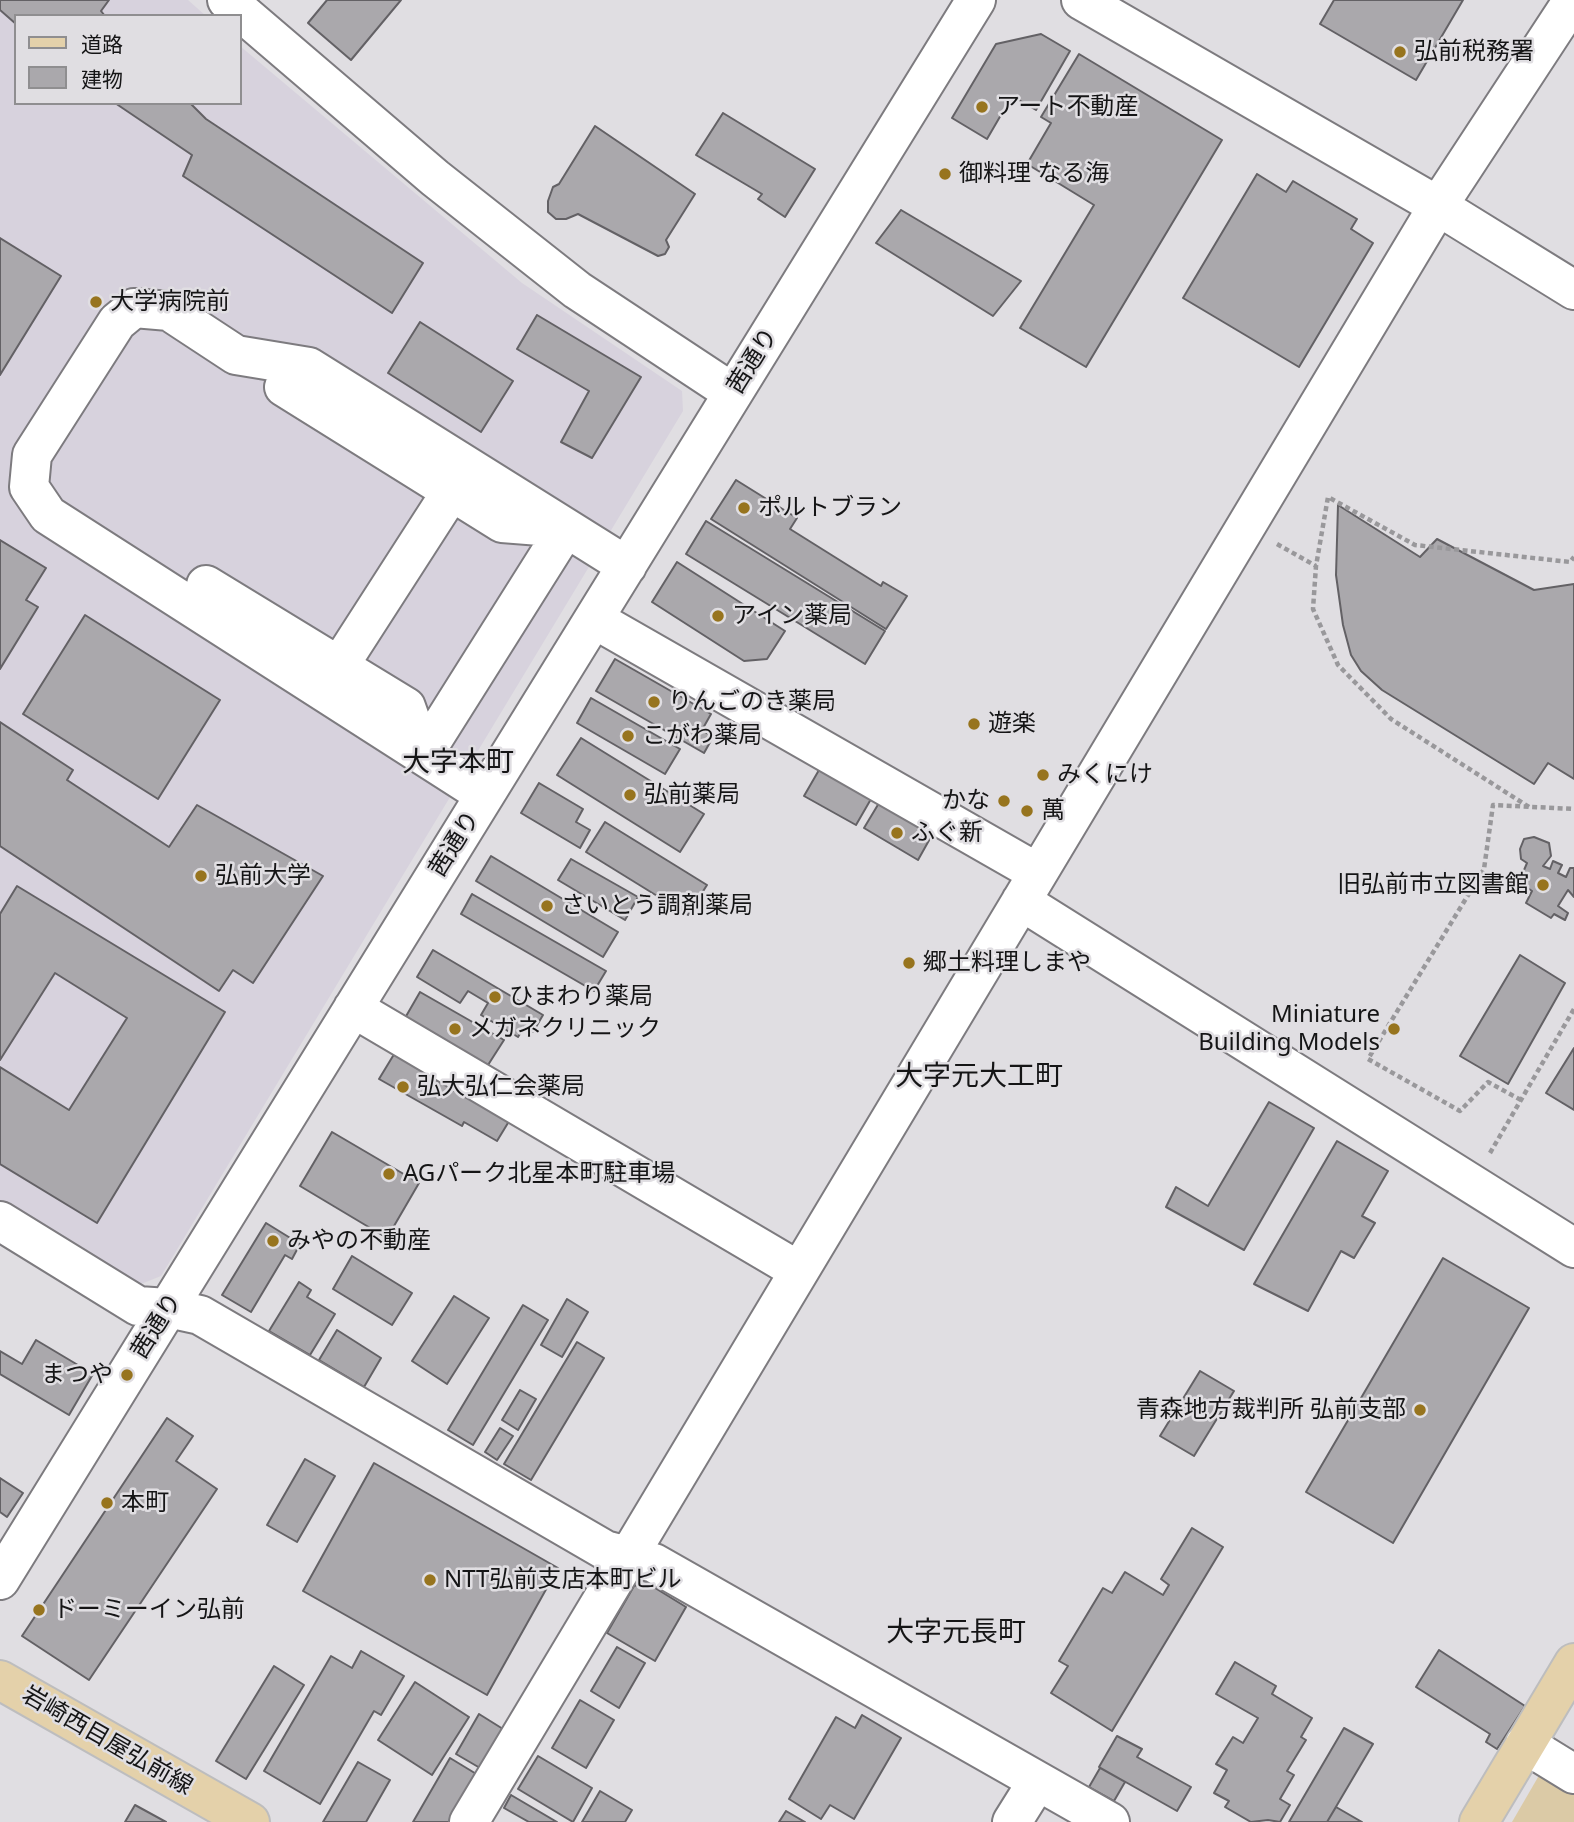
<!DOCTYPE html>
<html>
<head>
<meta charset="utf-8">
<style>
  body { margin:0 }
  #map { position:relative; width:1574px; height:1822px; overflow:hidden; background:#e0dee2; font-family:"Noto Sans","Noto Sans JP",sans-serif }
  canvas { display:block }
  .legend { position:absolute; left:14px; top:14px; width:228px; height:91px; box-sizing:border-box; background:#e0dee2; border:2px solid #8f8e90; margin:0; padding:9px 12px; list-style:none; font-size:21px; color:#151516 }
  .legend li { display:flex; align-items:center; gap:14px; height:35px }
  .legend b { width:35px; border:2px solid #8f8e90 }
</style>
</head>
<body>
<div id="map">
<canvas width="1574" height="1822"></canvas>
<ul class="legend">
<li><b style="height:9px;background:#e4d1aa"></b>道路</li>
<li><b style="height:19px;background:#aaa8ac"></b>建物</li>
</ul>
</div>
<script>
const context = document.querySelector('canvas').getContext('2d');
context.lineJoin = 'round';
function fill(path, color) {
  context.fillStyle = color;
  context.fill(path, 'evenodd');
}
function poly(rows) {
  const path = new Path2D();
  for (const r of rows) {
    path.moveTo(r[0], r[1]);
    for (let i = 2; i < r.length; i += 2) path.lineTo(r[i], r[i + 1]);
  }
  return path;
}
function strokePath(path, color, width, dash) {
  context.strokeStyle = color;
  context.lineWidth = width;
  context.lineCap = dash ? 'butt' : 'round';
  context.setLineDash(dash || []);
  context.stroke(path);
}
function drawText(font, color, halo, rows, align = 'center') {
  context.font = font + ' "Noto Sans","Noto Sans JP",sans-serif';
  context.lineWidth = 5;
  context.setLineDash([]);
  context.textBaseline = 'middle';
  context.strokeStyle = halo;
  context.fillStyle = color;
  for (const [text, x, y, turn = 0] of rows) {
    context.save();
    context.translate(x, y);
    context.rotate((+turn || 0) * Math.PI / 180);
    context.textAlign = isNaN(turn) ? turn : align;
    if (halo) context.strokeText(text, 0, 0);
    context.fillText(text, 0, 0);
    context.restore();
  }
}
fill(poly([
  [0,0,188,0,206,16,16,16,16,103,240,103,240,46,522,283,682,391,683,411,161,1276,136,1286,0,1203]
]), '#d7d2dd');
fill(poly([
  [1541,1772,1574,1792,1574,1822,1512,1822]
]), '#dbcaa6');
const building = poly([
  [0,0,109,0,101,11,105,16,16,16,16,24,0,10,0,0],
  [327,0,401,0,351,60,308,23,327,0],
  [1334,0,1463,0,1416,80,1320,24,1334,0],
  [1041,34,1070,51,1036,110,1012,96,987,139,952,118,996,44,1041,34],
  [1079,54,1222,140,1086,367,1020,328,1094,205,1027,164,1051,123,1041,117,1079,54],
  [115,103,190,103,206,119,423,263,392,313,183,176,192,155,115,103],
  [723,113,815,169,785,217,758,199,762,194,696,155,723,113],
  [595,126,695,194,666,240,669,247,665,254,658,256,578,214,566,219,556,219,548,212,548,201,553,187,559,184,595,126],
  [1257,174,1286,192,1293,181,1357,219,1351,229,1373,243,1299,367,1183,298,1257,174],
  [901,210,1021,281,993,316,876,243,901,210],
  [0,238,61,276,0,375,0,238],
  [537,315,641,377,592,458,561,442,589,391,517,349,537,315],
  [420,322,513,381,481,432,388,373,420,322],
  [736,480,797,518,790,529,881,586,883,582,907,596,886,629,711,519,736,480],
  [1338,505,1420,557,1437,539,1534,590,1574,584,1574,779,1548,763,1534,784,1382,690,1361,671,1351,655,1343,625,1336,575,1338,505],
  [706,521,885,631,865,664,686,554,706,521],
  [0,540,46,568,26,600,38,607,0,669,0,540],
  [677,562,785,631,767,659,744,661,652,602,677,562],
  [85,615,220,700,158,799,23,714,85,615],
  [615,659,711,714,702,730,713,737,704,753,596,691,615,659],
  [591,698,680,749,665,774,577,723,591,698],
  [0,722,73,770,67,780,169,847,197,805,323,876,253,983,233,970,219,991,0,846,0,722],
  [581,738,704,814,680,852,557,775,581,738],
  [819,770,871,799,856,825,804,796,819,770],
  [539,783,583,809,576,822,590,830,580,848,521,813,539,783],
  [879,803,932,835,918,860,864,828,879,803],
  [605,822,707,885,688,915,586,852,605,822],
  [1534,837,1549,843,1551,856,1543,866,1550,869,1553,861,1562,865,1558,873,1566,877,1570,868,1574,868,1574,897,1568,890,1558,906,1568,913,1565,920,1554,914,1551,918,1526,903,1532,891,1519,882,1527,863,1521,859,1520,849,1524,839,1534,837],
  [491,856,618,932,603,957,476,881,491,856],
  [571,859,638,897,625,920,558,880,571,859],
  [17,886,225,1012,97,1223,0,1164,0,1067,69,1110,127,1018,55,973,0,1060,0,914,17,886],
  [472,894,606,971,594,991,461,914,472,894],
  [433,950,543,1015,533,1032,524,1027,518,1037,481,1015,488,1003,468,991,460,1003,417,977,433,950],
  [1520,955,1565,983,1508,1084,1460,1056,1520,955],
  [420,992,504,1040,488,1065,405,1018,420,992],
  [1574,1048,1574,1110,1546,1093,1574,1048],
  [396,1051,511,1118,497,1141,464,1122,462,1126,379,1079,396,1051],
  [1269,1102,1314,1128,1244,1250,1166,1207,1176,1187,1208,1206,1269,1102],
  [332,1132,419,1183,387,1238,300,1186,332,1132],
  [1337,1141,1388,1171,1362,1216,1375,1223,1354,1258,1341,1251,1308,1311,1254,1284,1337,1141],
  [266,1223,300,1244,292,1259,285,1255,251,1312,222,1295,266,1223],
  [352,1256,412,1293,392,1325,333,1289,352,1256],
  [1443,1258,1529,1308,1393,1543,1306,1492,1443,1258],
  [299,1282,311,1290,307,1297,335,1314,310,1355,269,1331,299,1282],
  [454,1296,489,1318,447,1384,412,1361,454,1296],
  [567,1299,588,1312,562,1357,541,1345,567,1299],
  [523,1305,548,1320,473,1445,448,1430,523,1305],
  [337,1330,381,1358,364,1387,319,1360,337,1330],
  [36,1340,93,1374,69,1415,0,1374,0,1351,22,1364,36,1340],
  [577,1342,604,1358,531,1480,504,1464,577,1342],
  [1200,1371,1234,1391,1194,1456,1160,1436,1200,1371],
  [520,1390,536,1399,518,1430,502,1420,520,1390],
  [167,1418,193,1436,176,1461,217,1489,89,1680,22,1636,167,1418],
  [500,1428,513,1436,497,1460,485,1452,500,1428],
  [305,1459,335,1476,297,1542,267,1525,305,1459],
  [374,1463,558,1568,487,1695,303,1591,374,1463],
  [0,1478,23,1493,7,1517,0,1512,0,1478],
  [1192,1528,1223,1547,1112,1731,1051,1693,1068,1666,1059,1661,1103,1588,1112,1593,1125,1572,1163,1595,1169,1585,1161,1579,1192,1528],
  [647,1583,686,1607,655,1661,607,1633,634,1586,647,1583],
  [617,1647,645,1663,619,1708,591,1691,617,1647],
  [1439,1650,1525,1706,1497,1749,1486,1742,1490,1734,1416,1687,1439,1650],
  [361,1651,404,1676,381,1715,374,1711,320,1804,264,1771,331,1656,352,1668,361,1651],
  [1235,1662,1276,1686,1272,1694,1312,1718,1301,1737,1306,1740,1287,1771,1294,1775,1280,1799,1290,1805,1280,1822,1268,1820,1251,1822,1225,1807,1229,1801,1214,1793,1227,1770,1216,1764,1233,1737,1243,1743,1258,1718,1216,1694,1235,1662],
  [274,1666,304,1685,246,1779,216,1761,274,1666],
  [415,1682,469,1717,432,1775,378,1740,415,1682],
  [580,1700,614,1720,586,1768,552,1748,580,1700],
  [479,1714,503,1729,480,1768,456,1754,479,1714],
  [862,1715,901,1738,854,1819,830,1805,821,1819,789,1799,836,1717,855,1728,862,1715],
  [1344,1728,1373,1744,1327,1822,1289,1822,1344,1728],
  [1117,1736,1142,1749,1137,1757,1191,1787,1177,1811,1099,1767,1117,1736],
  [538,1756,592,1788,573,1822,518,1789,538,1756],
  [450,1758,478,1775,450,1822,413,1822,450,1758],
  [358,1762,390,1780,366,1822,323,1822,358,1762],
  [1100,1768,1125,1782,1114,1801,1089,1787,1100,1768],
  [600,1791,632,1810,625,1822,582,1822,600,1791],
  [511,1795,557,1822,529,1822,504,1808,511,1795],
  [135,1805,166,1822,125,1822,135,1805],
  [1336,1807,1362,1822,1327,1822,1336,1807],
  [786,1811,805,1822,779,1822,786,1811]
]);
fill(building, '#aaa8ac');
strokePath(building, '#636165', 2);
const minor = poly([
  [227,0,435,178,577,290,733,393],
  [1081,0,1438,206,1574,290],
  [284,387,502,523,566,528,423,755],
  [206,585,406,707,423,755],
  [594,619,1038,873],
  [339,666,451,492],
  [485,795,48,515,29,487,32,455,117,322,134,308,169,311,236,355,309,367,627,566],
  [1021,901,1574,1248],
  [353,1008,799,1271],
  [0,1221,138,1306,168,1308,200,1315,605,1550,654,1563,1110,1822],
  [0,1580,976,0],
  [1525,1744,1574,1774],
  [469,1822,1438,206,1573,0],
  [1012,1822,1037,1782]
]);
const major = poly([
  [0,1680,250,1822],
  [1479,1822,1574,1663]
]);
strokePath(minor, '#7d7b7f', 42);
strokePath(major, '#bdbdbe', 42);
strokePath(poly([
  [1277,544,1316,566],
  [1529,807,1391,719,1338,665,1313,609,1316,566,1328,497,1415,545,1570,562,1574,557],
  [1521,1100,1488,1082,1460,1111,1368,1059,1484,869,1493,805,1574,809],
  [1490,1153,1574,1009]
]), '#99989b', 4.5, [5, 3.5]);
strokePath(minor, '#fff', 38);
strokePath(major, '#e4d1aa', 38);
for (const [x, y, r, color] of [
  [1400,52,7,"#97741e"],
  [982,107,7,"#97741e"],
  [945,174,7,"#97741e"],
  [96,302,7,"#97741e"],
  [744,508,7,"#97741e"],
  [718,616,7,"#97741e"],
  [654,702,7,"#97741e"],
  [974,724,7,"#97741e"],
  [628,736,7,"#97741e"],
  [1043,775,7,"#97741e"],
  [630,795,7,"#97741e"],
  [1004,801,7,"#97741e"],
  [1027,811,7,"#97741e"],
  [897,833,7,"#97741e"],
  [201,876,7,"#97741e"],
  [1543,885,7,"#97741e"],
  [547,906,7,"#97741e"],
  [909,963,7,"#97741e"],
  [495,997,7,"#97741e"],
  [455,1029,7,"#97741e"],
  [1394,1029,7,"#97741e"],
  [403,1087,7,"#97741e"],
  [389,1174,7,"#97741e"],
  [273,1241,7,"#97741e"],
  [127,1375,7,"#97741e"],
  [1420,1410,7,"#97741e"],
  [107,1503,7,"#97741e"],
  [430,1580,7,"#97741e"],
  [39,1610,7,"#97741e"]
]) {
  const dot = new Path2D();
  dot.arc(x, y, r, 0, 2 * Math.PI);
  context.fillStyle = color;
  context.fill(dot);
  strokePath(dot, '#e0dee2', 2.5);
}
drawText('24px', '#151516', '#e0dee2', [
  ["弘前税務署",1414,52],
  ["アート不動産",996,107],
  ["御料理 なる海",959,174],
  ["大学病院前",110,302],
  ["ポルトブラン",758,508],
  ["アイン薬局",732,616],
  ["りんごのき薬局",668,702],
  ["遊楽",988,724],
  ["こがわ薬局",642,736],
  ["みくにけ",1057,775],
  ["弘前薬局",644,795],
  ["かな",990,801,"right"],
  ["萬",1041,811],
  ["ふぐ新",911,833],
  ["弘前大学",215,876],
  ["旧弘前市立図書館",1529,885,"right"],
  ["さいとう調剤薬局",561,906],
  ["郷土料理しまや",923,963],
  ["ひまわり薬局",509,997],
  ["Miniature",1380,1015,"right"],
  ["Building Models",1380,1043,"right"],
  ["メガネクリニック",469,1029],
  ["弘大弘仁会薬局",417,1087],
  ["AGパーク北星本町駐車場",403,1174],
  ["みやの不動産",287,1241],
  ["まつや",113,1375,"right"],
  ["青森地方裁判所 弘前支部",1406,1410,"right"],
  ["本町",121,1503],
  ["NTT弘前支店本町ビル",444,1580],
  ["ドーミーイン弘前",53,1610]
], 'left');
drawText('24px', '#151516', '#e0dee2', [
  ["茜通り",753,361,-58],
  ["茜通り",455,844,-58],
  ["茜通り",157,1326,-58],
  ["岩崎西目屋弘前線",107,1741,30]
]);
drawText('28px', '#151516', '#e0dee2', [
  ["大字本町",458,763],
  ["大字元大工町",979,1077],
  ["大字元長町",956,1633]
]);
</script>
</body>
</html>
